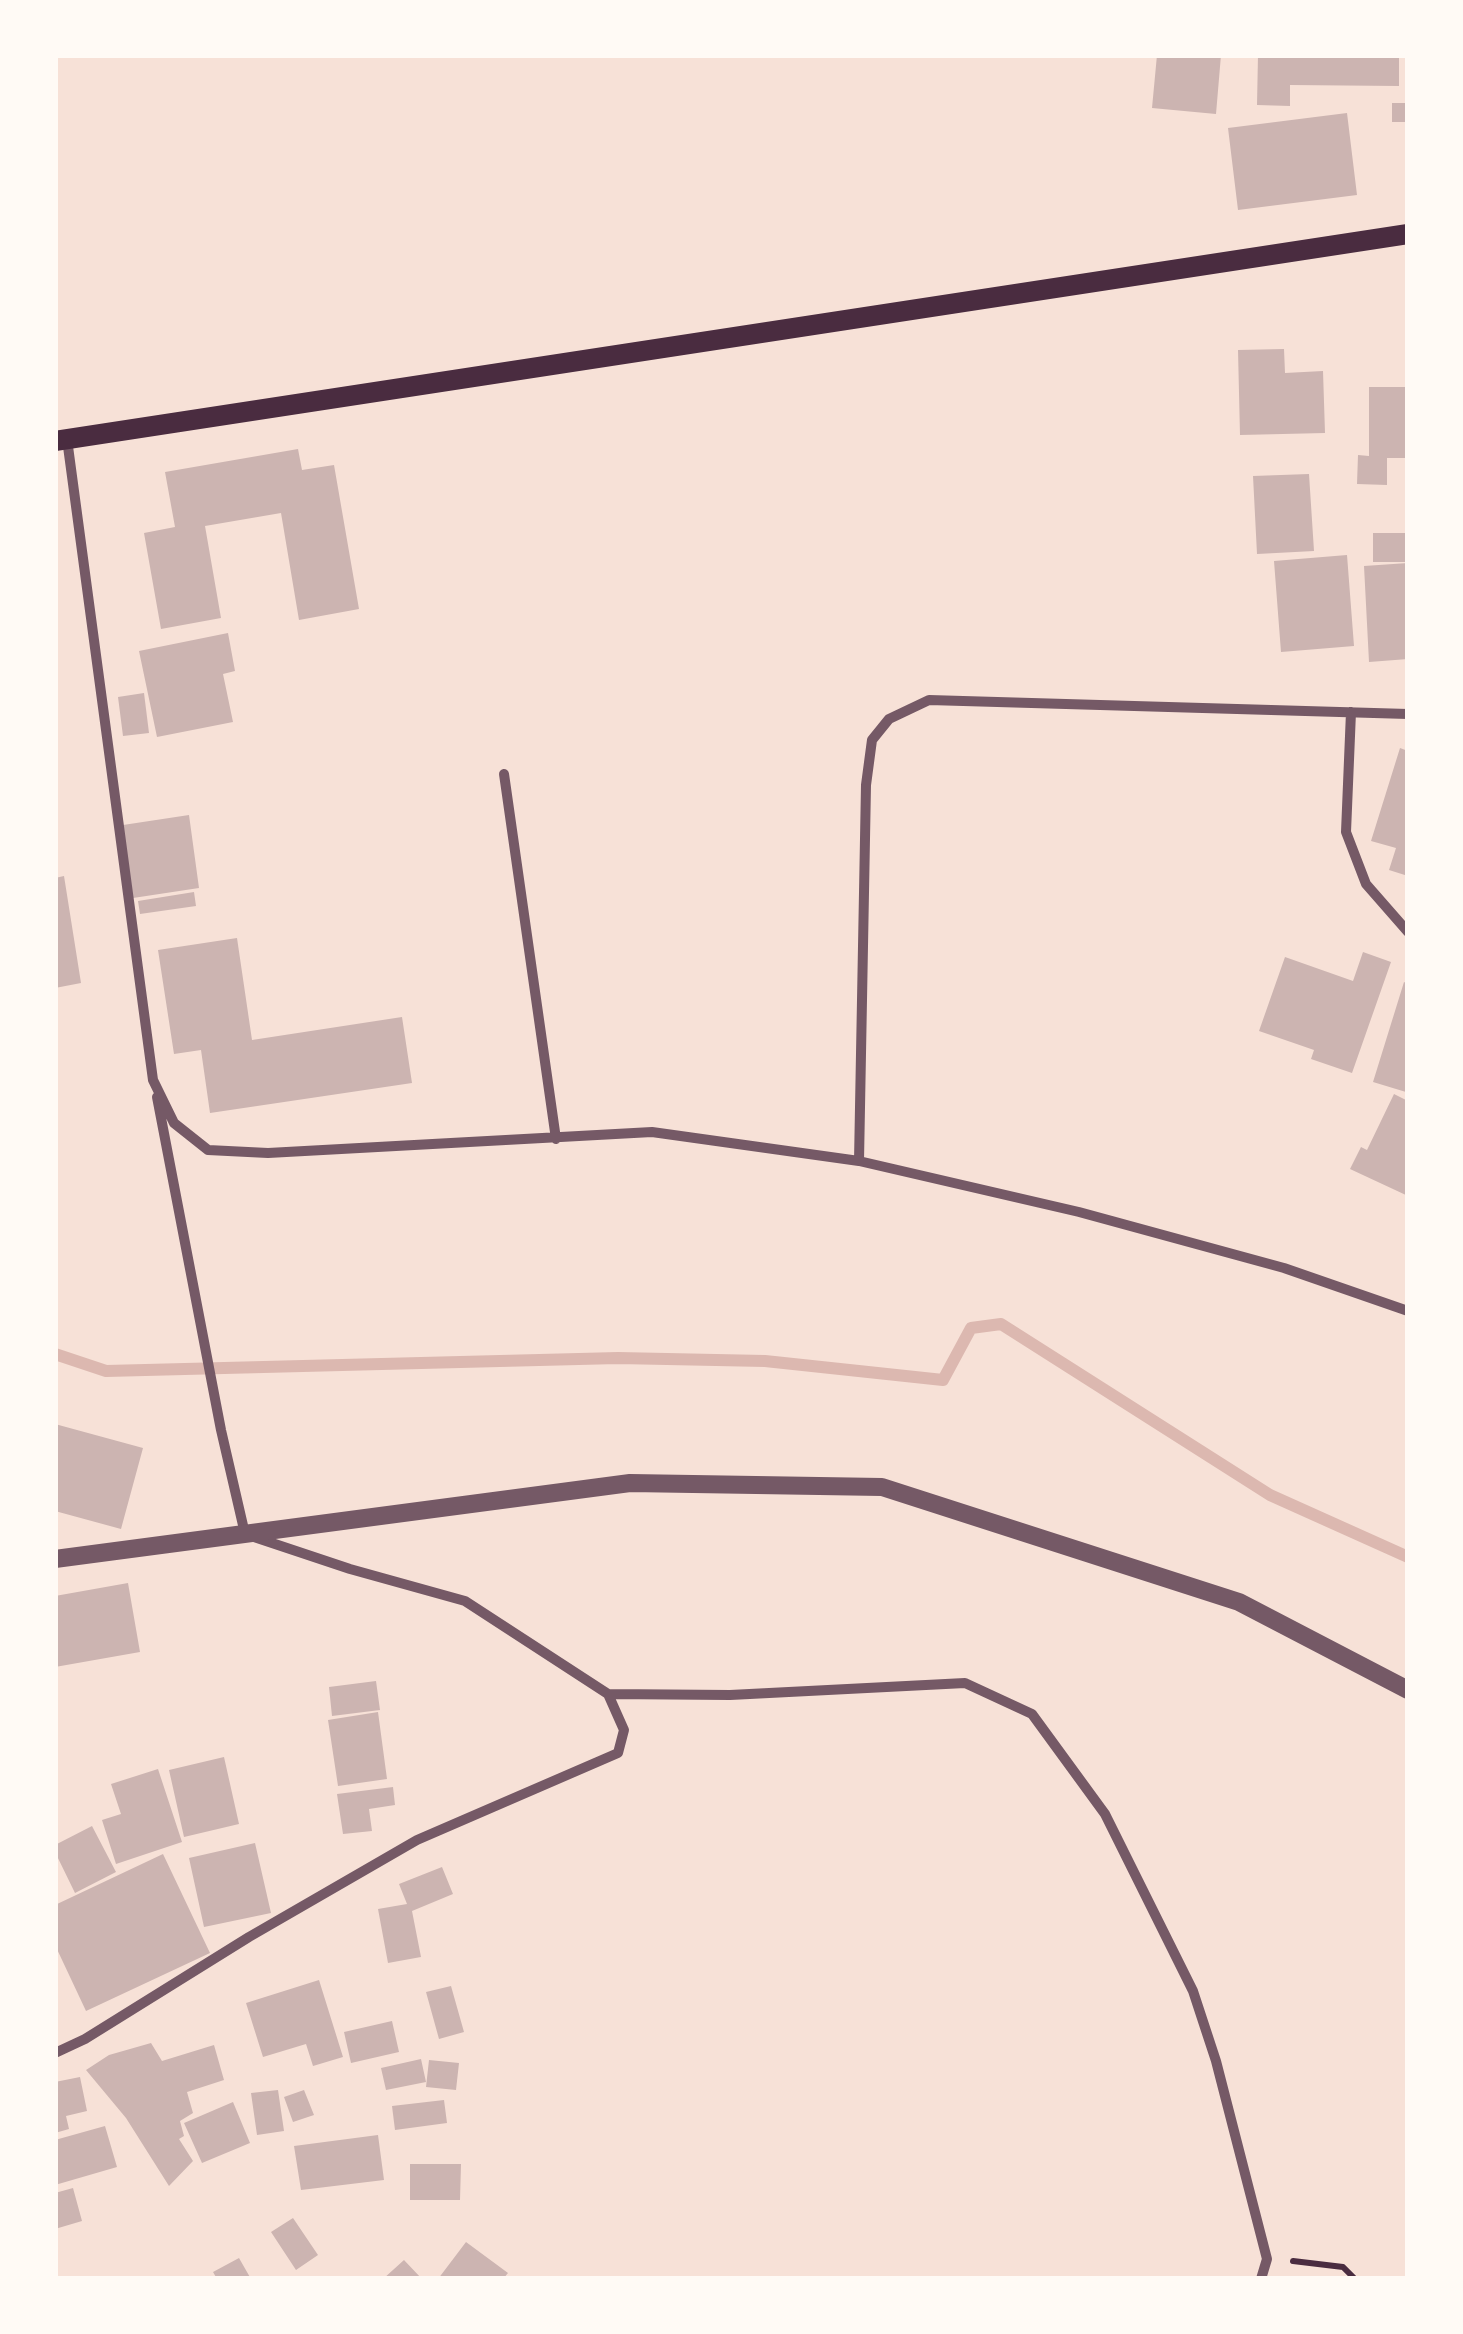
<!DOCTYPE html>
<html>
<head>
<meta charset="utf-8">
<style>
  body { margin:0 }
  #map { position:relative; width:1463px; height:2334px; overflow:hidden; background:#f7e1d7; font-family:Cabin,sans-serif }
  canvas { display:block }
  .frame { position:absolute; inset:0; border:58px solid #fffaf5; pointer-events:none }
</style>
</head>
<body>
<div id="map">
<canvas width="1463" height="2334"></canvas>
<div class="frame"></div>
</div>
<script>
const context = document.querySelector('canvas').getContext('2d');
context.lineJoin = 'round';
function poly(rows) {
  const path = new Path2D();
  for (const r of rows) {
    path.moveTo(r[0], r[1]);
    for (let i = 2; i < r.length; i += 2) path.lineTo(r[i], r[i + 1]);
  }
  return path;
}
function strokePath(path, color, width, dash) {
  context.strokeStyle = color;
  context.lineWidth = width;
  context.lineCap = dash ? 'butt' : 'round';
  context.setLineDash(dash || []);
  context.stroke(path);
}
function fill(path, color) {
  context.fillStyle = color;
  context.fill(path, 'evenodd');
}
strokePath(poly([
  [55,1354,106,1371,618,1358,765,1361,943,1380,971,1328,1001,1324,1270,1495,1408,1557]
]), '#dcb8b0', 12);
fill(poly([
  [1157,55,1221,55,1216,114,1152,108],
  [1258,55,1399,55,1399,86,1290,85,1290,106,1257,105],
  [1392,103,1408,103,1408,122,1392,122],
  [1347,113,1357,195,1238,210,1228,128],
  [1284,349,1285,373,1323,371,1325,433,1240,435,1238,350],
  [1369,387,1408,387,1408,458,1387,458,1387,485,1357,484,1358,455,1369,456],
  [298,449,302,470,334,465,359,609,299,620,281,513,205,526,221,618,161,629,144,533,175,527,165,472],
  [1309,474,1314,551,1257,554,1253,476],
  [1373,533,1408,533,1408,562,1373,562],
  [1347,555,1354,646,1281,652,1274,561],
  [1408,563,1408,659,1369,662,1364,566],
  [228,633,235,671,223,674,233,722,157,737,139,651],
  [144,693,149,733,123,736,118,697],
  [1400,748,1408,751,1408,876,1389,870,1396,848,1371,841],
  [189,815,199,888,133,898,123,825],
  [64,876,81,983,55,988,55,878],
  [194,892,196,906,140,914,138,901],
  [237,938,252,1040,402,1017,412,1083,210,1113,201,1050,174,1054,158,950],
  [1363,952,1391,962,1352,1073,1311,1059,1314,1050,1259,1031,1285,957,1353,981],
  [1404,982,1408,984,1406,1092,1373,1082],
  [1394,1094,1408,1101,1408,1196,1350,1169,1361,1147,1367,1150],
  [55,1424,143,1448,121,1529,55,1511],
  [128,1583,140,1652,55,1667,55,1596],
  [376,1681,380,1710,332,1716,329,1687],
  [378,1712,387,1779,338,1786,328,1720],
  [224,1757,239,1824,184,1837,169,1770],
  [158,1769,182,1842,116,1864,102,1820,121,1814,111,1784],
  [393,1787,395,1805,369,1809,372,1831,343,1834,337,1794],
  [92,1826,116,1872,75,1893,55,1852,55,1845],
  [255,1843,271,1913,204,1927,189,1858],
  [163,1854,210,1953,86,2011,55,1945,55,1905],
  [442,1867,453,1894,412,1911,421,1957,388,1963,378,1909,407,1904,399,1884],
  [319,1980,343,2057,313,2066,306,2044,263,2057,246,2003],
  [451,1986,464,2032,439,2039,426,1992],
  [392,2021,399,2052,351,2063,344,2032],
  [151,2043,162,2061,214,2045,224,2080,187,2092,193,2113,180,2121,184,2136,179,2139,193,2161,169,2186,126,2118,86,2070,109,2055],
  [421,2059,426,2082,386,2090,381,2068],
  [429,2060,459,2063,456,2090,426,2087],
  [80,2077,87,2111,66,2116,69,2129,55,2133,55,2082],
  [278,2090,284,2131,257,2135,251,2093],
  [304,2090,314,2115,293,2122,284,2097],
  [444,2100,447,2123,395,2130,392,2106],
  [233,2102,250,2143,202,2163,184,2123],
  [105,2126,117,2167,55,2185,55,2140],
  [378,2135,384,2180,301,2190,294,2146],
  [410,2164,461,2164,460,2200,410,2200],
  [73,2188,82,2221,55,2229,55,2193],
  [293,2218,318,2255,296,2270,271,2232],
  [466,2242,508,2273,503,2279,438,2279],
  [239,2258,251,2279,217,2279,213,2272],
  [404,2260,422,2279,383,2279]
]), '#ccb4b1');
strokePath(poly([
  [1293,2261,1343,2267,1355,2279]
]), '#4a2c40', 6);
strokePath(poly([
  [67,439,153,1080,174,1123,208,1150,268,1153,652,1132,859,1161,1079,1212,1284,1268,1408,1311],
  [1351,712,1346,832,1366,884,1408,932],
  [504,774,556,1139],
  [859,1161,866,785,872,740,889,719,929,700,1408,714],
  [608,1694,730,1695,965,1683,1032,1714,1105,1814,1193,1991,1216,2061,1267,2259,1261,2279],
  [55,2053,85,2039,249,1937,417,1840,618,1753,624,1730,608,1694,465,1601,350,1569,245,1534,221,1430,157,1097]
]), '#755966', 10);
strokePath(poly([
  [55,1559,630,1483,882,1487,1239,1602,1408,1690]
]), '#755966', 18);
strokePath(poly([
  [55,441,1408,234]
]), '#4a2c40', 20);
</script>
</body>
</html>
